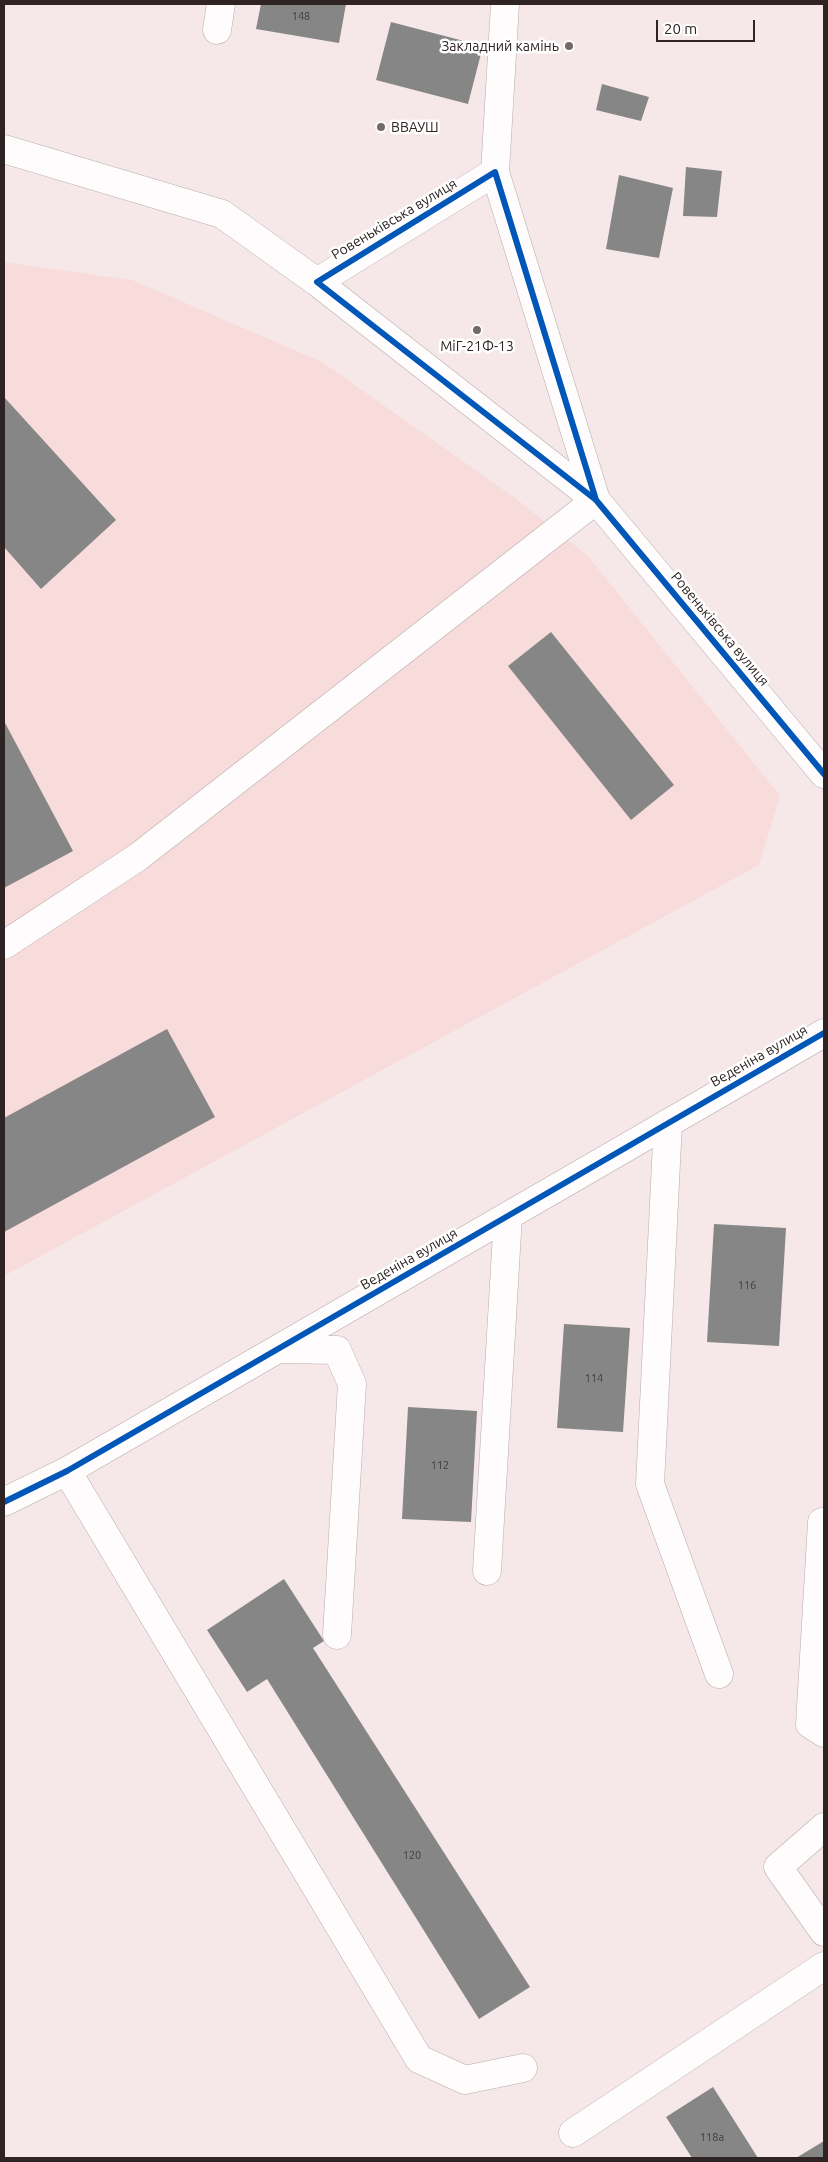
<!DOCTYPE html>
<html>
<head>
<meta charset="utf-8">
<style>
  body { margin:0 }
  #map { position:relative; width:828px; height:2162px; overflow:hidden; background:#f6e8e8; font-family:Ubuntu,sans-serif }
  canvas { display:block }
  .frame { position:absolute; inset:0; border:5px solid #2f2323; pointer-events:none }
  .scale { position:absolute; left:656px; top:20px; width:99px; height:22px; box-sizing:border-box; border:2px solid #2f2323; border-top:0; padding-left:6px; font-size:15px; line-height:18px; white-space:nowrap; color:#2f2323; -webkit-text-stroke:4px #fff; paint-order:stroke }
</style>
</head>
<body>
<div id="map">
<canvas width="828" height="2162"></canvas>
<div class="frame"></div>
<div class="scale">20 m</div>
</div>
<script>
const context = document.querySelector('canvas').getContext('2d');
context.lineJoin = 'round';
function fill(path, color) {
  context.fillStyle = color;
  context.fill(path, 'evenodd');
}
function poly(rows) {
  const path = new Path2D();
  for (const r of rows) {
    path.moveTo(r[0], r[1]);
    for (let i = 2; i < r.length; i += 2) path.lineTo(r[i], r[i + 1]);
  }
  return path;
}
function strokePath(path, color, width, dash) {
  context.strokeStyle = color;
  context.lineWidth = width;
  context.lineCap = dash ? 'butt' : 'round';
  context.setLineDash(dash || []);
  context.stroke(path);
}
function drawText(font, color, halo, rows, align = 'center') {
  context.font = font + ' Ubuntu,sans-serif';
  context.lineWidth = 5;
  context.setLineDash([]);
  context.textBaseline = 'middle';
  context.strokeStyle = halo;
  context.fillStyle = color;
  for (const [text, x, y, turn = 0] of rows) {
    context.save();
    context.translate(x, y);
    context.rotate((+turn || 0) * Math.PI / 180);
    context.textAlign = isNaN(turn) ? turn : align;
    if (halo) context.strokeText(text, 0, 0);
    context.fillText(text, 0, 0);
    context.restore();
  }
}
fill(poly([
  [4,262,132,280,322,362,515,498,587,555,780,796,759,865,4,1276]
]), '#f8dbdb');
fill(poly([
  [261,4,346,4,339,43,256,29],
  [391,22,483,46,468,104,376,80],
  [602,84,649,97,641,121,596,110],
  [686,167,722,171,717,217,683,216],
  [619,175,673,188,659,258,606,249],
  [4,397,116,520,41,589,4,547],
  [551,632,674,785,631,820,508,666],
  [4,721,73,851,4,888],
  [167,1029,215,1117,4,1232,4,1118],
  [714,1224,786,1228,779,1346,707,1342],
  [564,1324,630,1328,623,1432,557,1428],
  [408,1407,477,1411,471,1522,402,1519],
  [284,1579,324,1641,313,1648,530,1987,479,2019,267,1679,247,1692,207,1630],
  [713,2087,758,2158,692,2158,666,2117],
  [824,2141,824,2158,796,2158]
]), '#868687');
const minor = poly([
  [217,30,221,4],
  [4,149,222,214,317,282],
  [495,172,505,4],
  [596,500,495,172,317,282,596,500,824,774],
  [4,945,138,857,596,500],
  [668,1123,650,1484,719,1674],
  [279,1349,337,1350,352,1384,337,1635],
  [67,1471,419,2059,465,2080,523,2068],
  [4,1502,67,1471,824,1033],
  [822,1522,810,1724,824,1733],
  [487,1571,508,1216],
  [824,1827,778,1867,824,1932],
  [573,2133,824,1966]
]);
strokePath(minor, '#b8acac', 29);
strokePath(minor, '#fefcfc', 28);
strokePath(poly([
  [596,500,495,172,317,282,596,500,824,774],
  [4,1502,67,1471,824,1033]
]), '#0057b8', 6);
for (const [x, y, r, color] of [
  [569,46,5,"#756868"],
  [381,127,5,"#756868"],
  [477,330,5,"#756868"]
]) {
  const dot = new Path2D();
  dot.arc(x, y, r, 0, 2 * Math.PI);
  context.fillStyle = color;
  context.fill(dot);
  strokePath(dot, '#fff', 2);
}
drawText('11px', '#453c3c', null, [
  ["148",301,16],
  ["116",747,1285],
  ["114",594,1378],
  ["112",440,1465],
  ["120",412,1855],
  ["118а",712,2137]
]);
drawText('14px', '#2f2323', '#fff', [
  ["Закладний камінь",559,46],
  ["ВВАУШ",391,127,"left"],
  ["МіГ-21Ф-13",477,346,"center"]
], 'right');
drawText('14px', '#2f2323', '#fff', [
  ["Ровеньківська вулиця",394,219,-31],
  ["Ровеньківська вулиця",720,629,50],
  ["Веденіна вулиця",759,1056,-30],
  ["Веденіна вулиця",409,1259,-30]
]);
</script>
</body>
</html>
